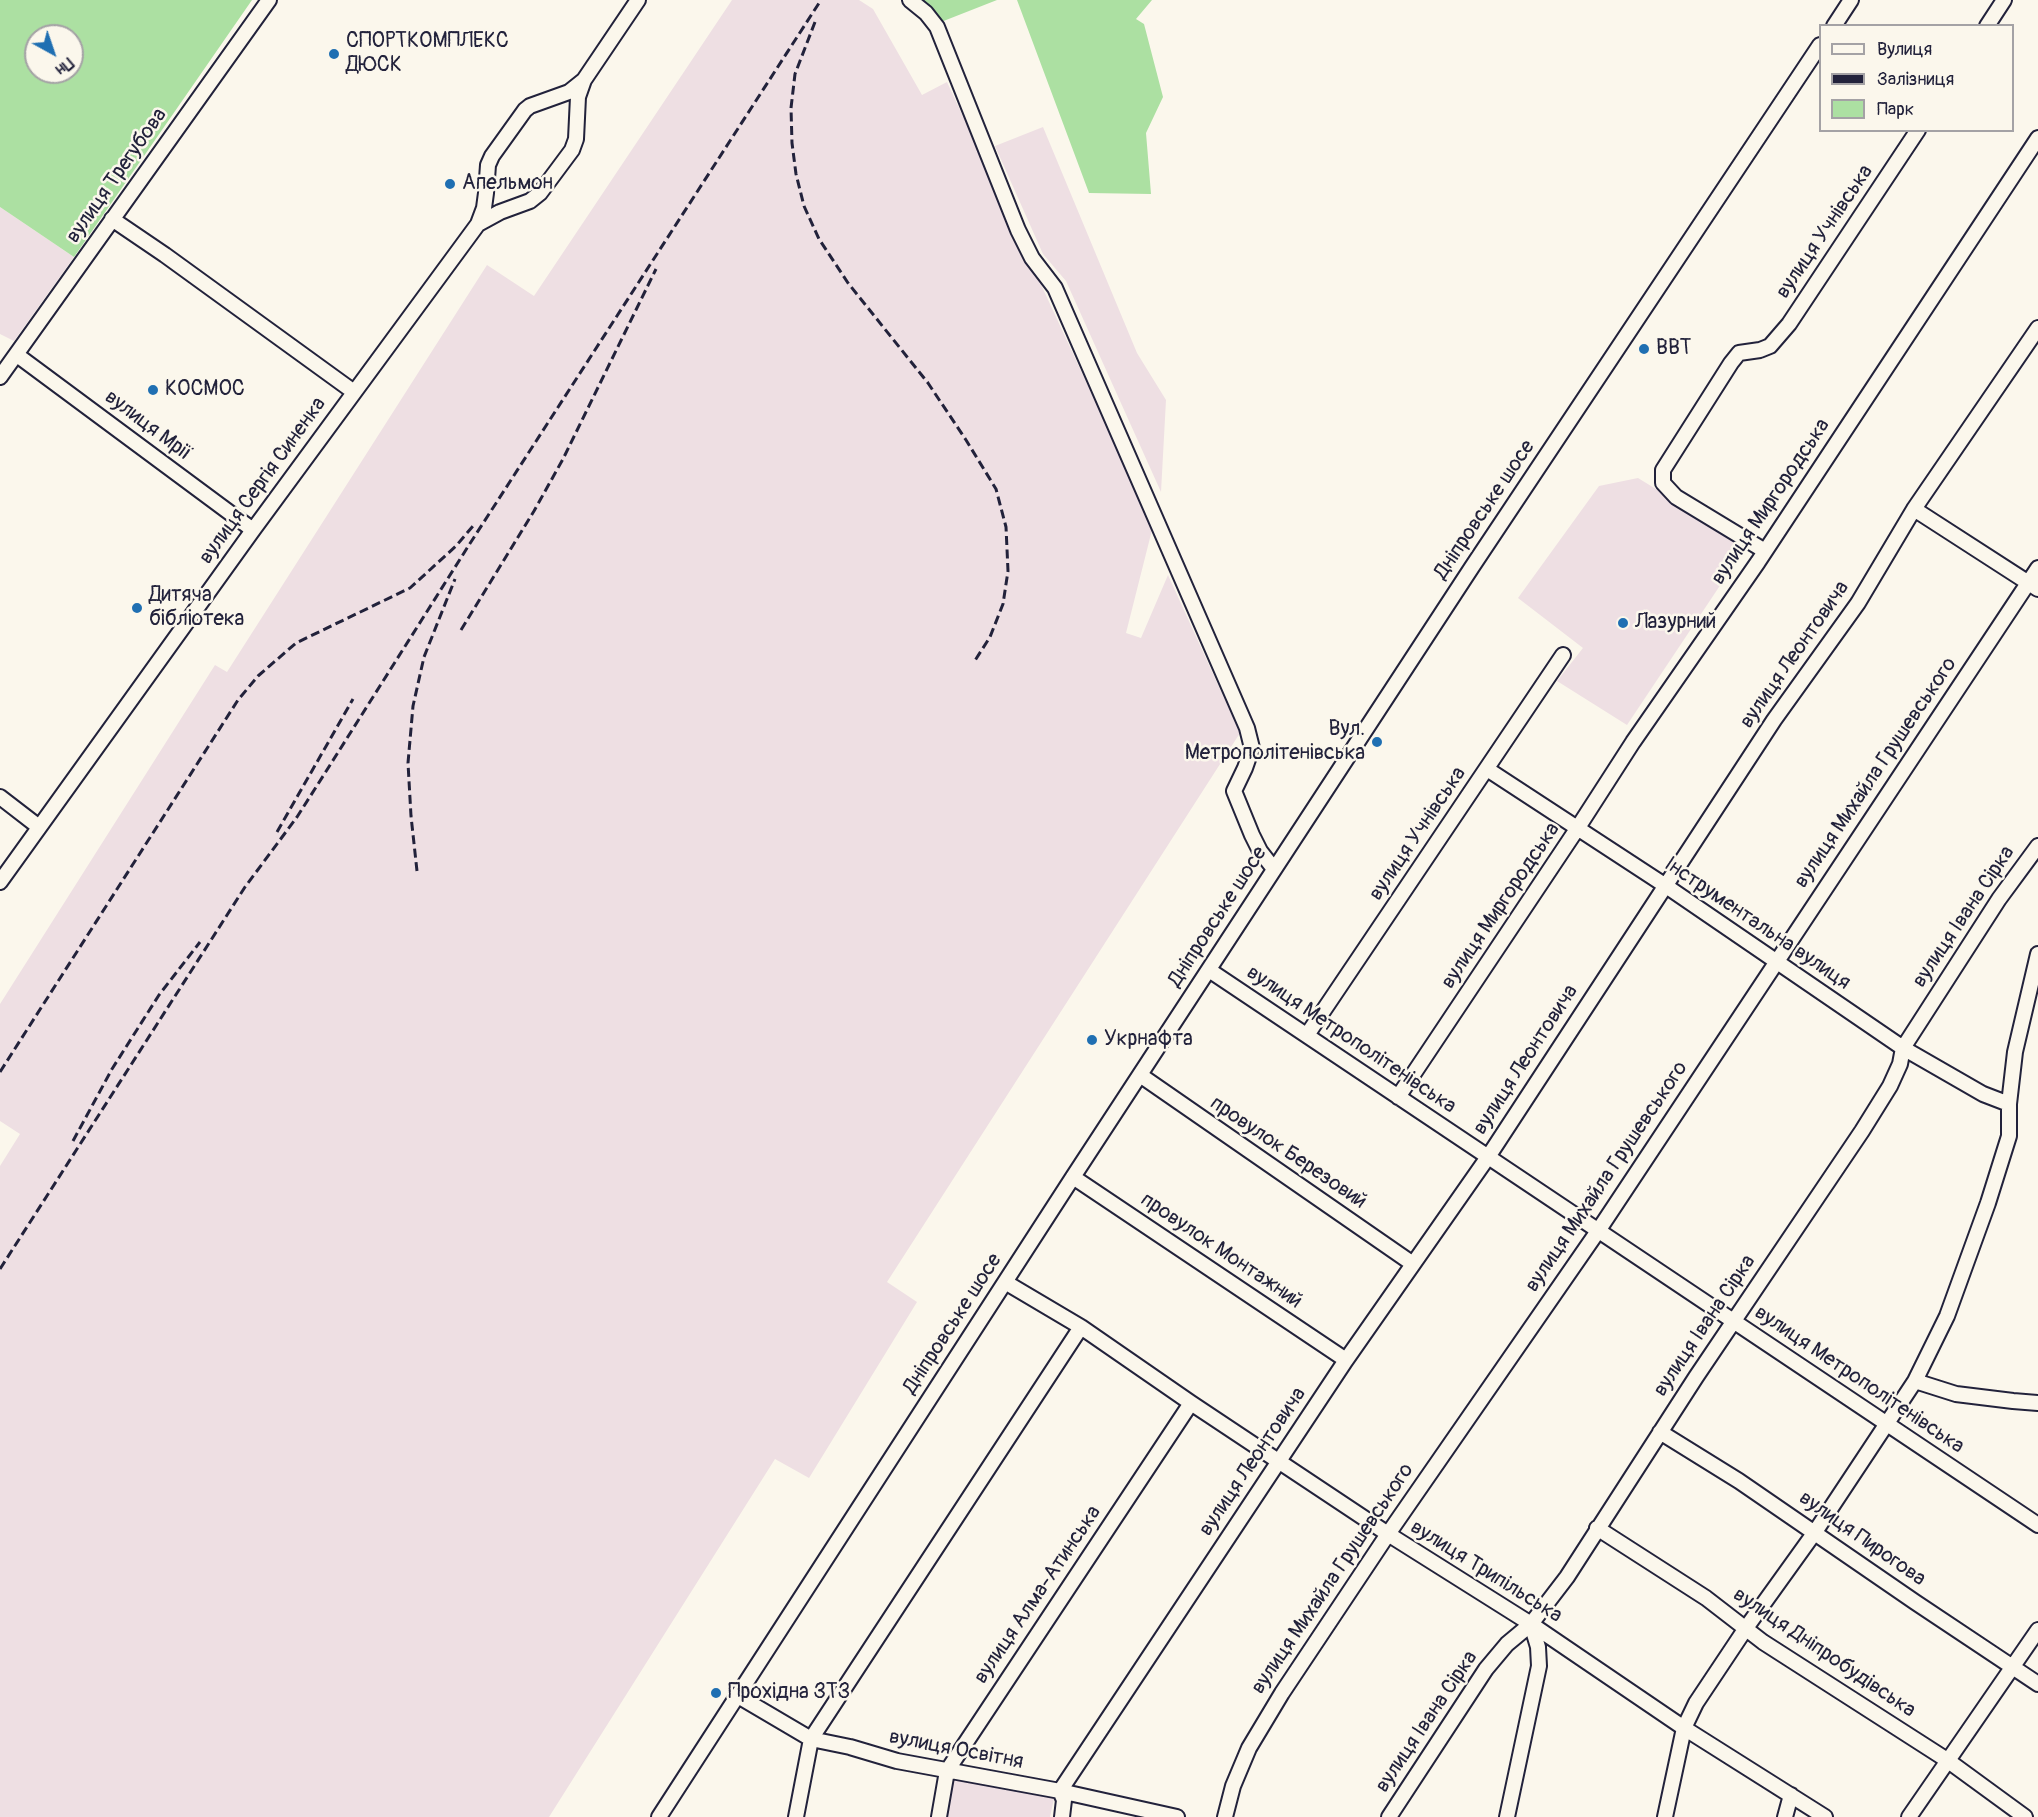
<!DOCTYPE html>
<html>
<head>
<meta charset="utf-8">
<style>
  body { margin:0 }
  #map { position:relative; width:2038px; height:1817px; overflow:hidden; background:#fbf7ec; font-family:Pangolin,sans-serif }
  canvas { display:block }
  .legend { position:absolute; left:1819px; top:24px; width:195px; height:108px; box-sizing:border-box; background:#fbf7ec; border:2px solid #a4a2a5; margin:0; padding:8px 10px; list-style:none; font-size:18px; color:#22223b }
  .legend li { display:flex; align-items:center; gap:12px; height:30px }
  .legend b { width:30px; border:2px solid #a4a2a5 }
  .north { position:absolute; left:24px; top:24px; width:60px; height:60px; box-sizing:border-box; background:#fbf7ec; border:2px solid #a4a2a5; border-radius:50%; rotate:140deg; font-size:16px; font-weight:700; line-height:24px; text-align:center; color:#22223b }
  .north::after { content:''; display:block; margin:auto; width:21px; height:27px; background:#1f6fb2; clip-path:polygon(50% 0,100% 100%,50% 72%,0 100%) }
</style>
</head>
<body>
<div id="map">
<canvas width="2038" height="1817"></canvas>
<ul class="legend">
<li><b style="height:8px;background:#fbf7ec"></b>Вулиця</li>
<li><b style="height:8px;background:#22223b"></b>Залізниця</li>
<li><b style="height:16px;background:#ace0a2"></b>Парк</li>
</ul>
<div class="north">Пн</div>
</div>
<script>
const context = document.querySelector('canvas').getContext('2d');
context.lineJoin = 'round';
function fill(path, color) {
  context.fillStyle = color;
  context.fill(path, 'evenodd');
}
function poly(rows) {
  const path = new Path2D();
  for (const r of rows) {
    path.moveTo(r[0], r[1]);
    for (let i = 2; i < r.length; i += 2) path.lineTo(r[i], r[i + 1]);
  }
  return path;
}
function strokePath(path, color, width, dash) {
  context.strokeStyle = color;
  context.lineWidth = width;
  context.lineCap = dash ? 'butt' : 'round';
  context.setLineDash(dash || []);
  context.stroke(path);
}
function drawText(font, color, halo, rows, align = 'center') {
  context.font = font + ' Pangolin,sans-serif';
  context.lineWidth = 5;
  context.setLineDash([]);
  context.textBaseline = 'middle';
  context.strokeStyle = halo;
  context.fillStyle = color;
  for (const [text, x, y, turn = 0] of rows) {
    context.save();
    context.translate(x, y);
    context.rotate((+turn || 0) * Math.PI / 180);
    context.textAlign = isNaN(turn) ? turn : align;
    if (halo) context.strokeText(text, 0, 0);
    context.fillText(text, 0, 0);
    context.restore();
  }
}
fill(poly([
  [732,0,859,0,873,9,922,95,947,82,1153,526,1126,633,1141,638,1168,575,1240,733,887,1282,917,1302,809,1478,775,1459,549,1817,0,1817,0,1166,20,1134,0,1121,0,1004,215,665,227,672,487,265,534,296],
  [1043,127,1137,353,1166,400,1161,492,1066,281,1043,254,995,146],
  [0,207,74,257,14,341,0,334],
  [1638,478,1747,545,1627,725,1557,681,1583,648,1518,598,1599,486],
  [953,1777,1055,1794,1050,1817,946,1817]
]), '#eedfe3');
fill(poly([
  [0,0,252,0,74,257,0,207],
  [36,36,72,36,72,72,36,72],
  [918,0,997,0,941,22],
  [1017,0,1152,0,1136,19,1144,24,1163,97,1146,133,1151,194,1089,193]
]), '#ace0a2');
const minor = poly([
  [910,0,926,13,937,27,1018,230,1032,258,1055,288,1247,728,1252,748,1245,768,1234,791,1252,835,1260,851,1274,869],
  [1834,26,1851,0],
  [1987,26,2004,0],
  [112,219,165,255,354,392],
  [478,224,500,212,530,201,540,193,572,150,576,139,578,97,584,80,638,0],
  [17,355,253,530],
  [0,377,269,0],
  [1914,509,2038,589],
  [1765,551,1676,497,1663,483,1663,470,1731,363,1739,353,1760,350,1770,346,1789,324,1918,130],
  [1487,769,1666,886,1903,1048,1983,1094,2009,1104],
  [0,797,39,827],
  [0,882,253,530,478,224,484,208,486,193,488,165,492,156,525,110,530,106,569,92,584,80],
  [1209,970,2038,1525],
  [1307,1035,1563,655],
  [1140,1075,1413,1264],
  [1398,1097,1577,829,1633,742,1758,562,2038,138],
  [1073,1177,1346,1360],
  [1005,1282,1081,1327,1191,1403,1388,1534,1531,1624,1684,1728,1825,1817],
  [1915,1381,1956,1394,2013,1401,2038,1403],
  [1660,1432,1739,1481,1915,1602,2038,1684],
  [1597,1528,1706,1598,1763,1642,1947,1760,2025,1817],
  [738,1696,811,1739,850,1747,897,1761,1060,1791,1177,1817],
  [659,1817,1073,1177,1472,567,1820,45],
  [796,1817,811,1739,1081,1327],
  [939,1817,947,1771,1191,1403],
  [1062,1817,1064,1800,1060,1791,1346,1360,1488,1157,1774,720,1858,603,1914,509,2038,328],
  [1225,1817,1233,1786,1249,1748,1282,1693,1388,1534,1598,1231,2038,568],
  [1389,1817,1486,1669,1507,1644,1531,1624,1567,1577,1696,1377,1862,1131,1890,1086,1900,1064,1903,1048,1999,899,2038,846],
  [1507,1817,1539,1666,1538,1647,1531,1624],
  [1665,1817,1684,1728,1696,1703,1746,1628,1815,1532,1915,1381,1947,1316,1988,1203,2009,1136,2009,1104,2015,1052,2038,954],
  [1785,1817,1791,1795],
  [1909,1817,2038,1630]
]);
strokePath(minor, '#22223b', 18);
strokePath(minor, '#fbf7ec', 14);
strokePath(poly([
  [815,22,795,74,791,108,792,143,796,174,804,206,819,239,848,283,928,383,966,440,996,489,1006,527,1008,571,1003,604,990,637,974,662],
  [461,630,534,511,563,459,656,269],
  [277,832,353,699],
  [417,871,411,816,408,763,413,706,424,657,455,579],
  [0,1072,238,700,258,676,296,643,410,588,456,546,473,526],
  [73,1141,112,1069,159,995,200,942],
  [0,1269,245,887,297,817,325,773,469,545,821,0]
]), '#22223b', 3, [9, 4.5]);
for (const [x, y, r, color] of [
  [334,54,6,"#1f6fb2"],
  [450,184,6,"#1f6fb2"],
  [1644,349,6,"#1f6fb2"],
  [153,390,6,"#1f6fb2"],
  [137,608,6,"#1f6fb2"],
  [1623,623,6,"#1f6fb2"],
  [1377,742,6,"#1f6fb2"],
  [1092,1040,6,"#1f6fb2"],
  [716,1693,6,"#1f6fb2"]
]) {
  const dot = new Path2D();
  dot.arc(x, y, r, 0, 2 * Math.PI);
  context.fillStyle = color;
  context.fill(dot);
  strokePath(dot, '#fbf7ec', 2);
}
drawText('21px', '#22223b', '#fbf7ec', [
  ["СПОРТКОМПЛЕКС",346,42],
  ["ДЮСК",346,66],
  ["Апельмон",462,184],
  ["ВВТ",1656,349],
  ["КОСМОС",165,390],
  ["Дитяча",149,596],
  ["бібліотека",149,620],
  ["Лазурний",1635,623],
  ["Вул.",1365,730,"right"],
  ["Метрополітенівська",1365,754,"right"],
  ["Укрнафта",1104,1040],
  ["Прохідна ЗТЗ",728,1693]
], 'left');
drawText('21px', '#22223b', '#fbf7ec', [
  ["вулиця Трегубова",117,176,-55],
  ["вулиця Учнівська",1825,232,-56],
  ["вулиця Мрії",148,426,37],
  ["вулиця Сергія Синенка",263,481,-54],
  ["вулиця Миргородська",1771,502,-56],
  ["Дніпровське шосе",1485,510,-56],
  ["вулиця Леонтовича",1795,655,-55],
  ["вулиця Михайла Грушевського",1876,773,-56],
  ["вулиця Учнівська",1418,834,-56],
  ["вулиця Миргородська",1501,906,-56],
  ["Дніпровське шосе",1218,917,-57],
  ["вулиця Івана Сірка",1964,917,-56],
  ["Інструментальна вулиця",1757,924,34],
  ["вулиця Метрополітенівська",1351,1040,34],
  ["вулиця Леонтовича",1526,1060,-57],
  ["провулок Березовий",1288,1153,34],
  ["вулиця Михайла Грушевського",1607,1177,-56],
  ["провулок Монтажний",1221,1251,34],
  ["Дніпровське шосе",953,1324,-57],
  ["вулиця Івана Сірка",1705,1326,-56],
  ["вулиця Метрополітенівська",1859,1380,34],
  ["вулиця Леонтовича",1253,1462,-56],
  ["вулиця Пирогова",1862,1539,35],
  ["вулиця Трипільська",1486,1572,32],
  ["вулиця Михайла Грушевського",1333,1579,-56],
  ["вулиця Алма-Атинська",1038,1595,-56],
  ["вулиця Дніпробудівська",1824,1653,34],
  ["вулиця Івана Сірка",1427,1722,-56],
  ["вулиця Освітня",956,1750,11]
]);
</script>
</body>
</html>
